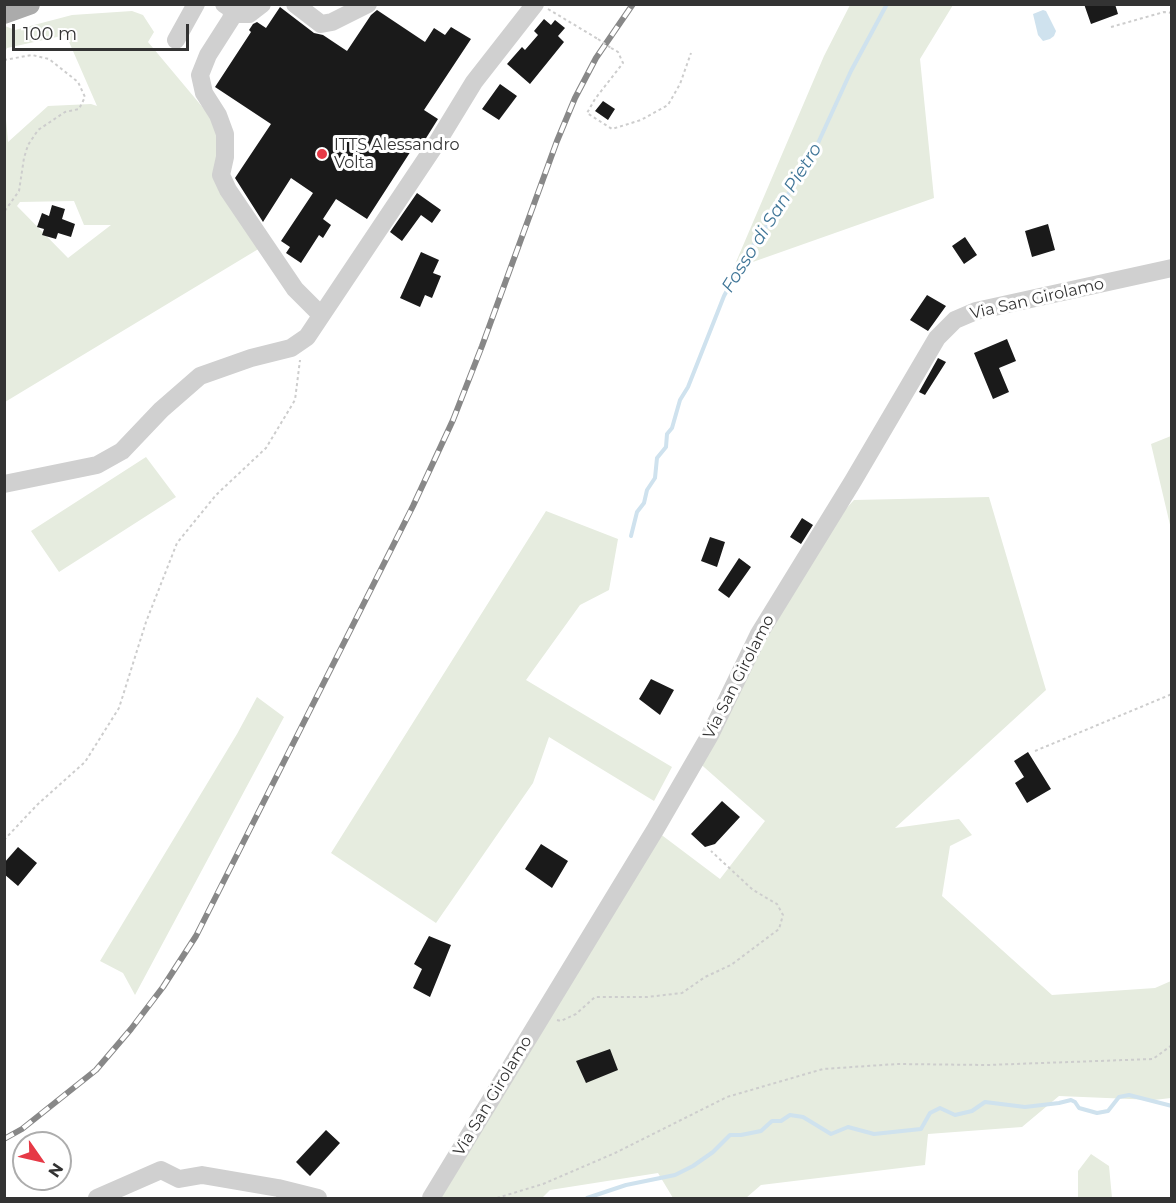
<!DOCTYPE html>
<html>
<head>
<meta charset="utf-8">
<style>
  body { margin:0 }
  #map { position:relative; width:1176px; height:1203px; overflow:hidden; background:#fff; font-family:Montserrat,sans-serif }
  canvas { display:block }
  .frame { position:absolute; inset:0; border:6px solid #333; pointer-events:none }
  .north { position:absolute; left:12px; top:1131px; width:60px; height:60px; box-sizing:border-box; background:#fff; border:2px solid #adadad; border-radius:50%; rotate:124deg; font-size:16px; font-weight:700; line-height:24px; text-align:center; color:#333 }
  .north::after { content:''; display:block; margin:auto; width:21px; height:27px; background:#e63946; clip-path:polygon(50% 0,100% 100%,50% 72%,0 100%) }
  .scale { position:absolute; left:12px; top:24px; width:177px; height:27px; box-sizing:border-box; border:3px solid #333; border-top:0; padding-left:8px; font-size:18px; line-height:21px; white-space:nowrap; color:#333; -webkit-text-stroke:4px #fff; paint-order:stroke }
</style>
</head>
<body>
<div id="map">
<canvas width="1176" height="1203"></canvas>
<div class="frame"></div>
<div class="north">N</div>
<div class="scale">100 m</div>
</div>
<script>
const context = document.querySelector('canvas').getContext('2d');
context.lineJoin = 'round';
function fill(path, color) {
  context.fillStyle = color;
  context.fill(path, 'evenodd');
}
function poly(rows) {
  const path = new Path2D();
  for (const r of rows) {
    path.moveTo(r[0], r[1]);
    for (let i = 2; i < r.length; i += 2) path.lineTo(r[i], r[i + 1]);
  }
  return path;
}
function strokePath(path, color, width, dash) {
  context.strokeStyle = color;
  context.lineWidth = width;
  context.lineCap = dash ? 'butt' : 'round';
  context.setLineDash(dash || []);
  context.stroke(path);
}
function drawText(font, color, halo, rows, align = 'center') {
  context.font = font + ' Montserrat,sans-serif';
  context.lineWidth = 6;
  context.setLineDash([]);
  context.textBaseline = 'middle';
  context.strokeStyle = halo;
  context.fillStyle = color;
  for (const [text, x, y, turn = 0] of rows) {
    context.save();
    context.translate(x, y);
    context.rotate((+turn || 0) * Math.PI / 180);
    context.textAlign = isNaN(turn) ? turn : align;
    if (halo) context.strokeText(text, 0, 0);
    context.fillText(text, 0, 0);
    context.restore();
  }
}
fill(poly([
  [850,5,953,5,920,59,934,198,733,269,824,56],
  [132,11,143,15,154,32,148,42,225,134,221,175,265,245,5,402,5,108,8,142,48,106,91,104,97,106,66,35,7,48,5,52,5,26,15,30,72,15],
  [74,201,84,225,111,225,68,258,17,206,20,202],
  [1171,436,1171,529,1151,444],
  [146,457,176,497,59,572,31,531],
  [989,497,1046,690,895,828,959,819,972,835,950,846,942,896,1052,995,1155,988,1171,981,1171,1098,1154,1100,1059,1096,1022,1127,928,1134,925,1165,761,1185,746,1198,673,1198,658,1173,550,1190,542,1198,431,1198,655,830,720,879,765,821,696,760,817,540,854,500],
  [546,511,618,539,609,590,580,605,526,680,672,767,654,801,549,737,533,783,436,923,331,853],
  [257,697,284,717,135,995,123,973,100,961,237,734],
  [1091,1154,1109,1166,1112,1198,1078,1198,1078,1171]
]), '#e6ecdf');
fill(poly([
  [1043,10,1046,11,1056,31,1054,36,1050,39,1043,41,1038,35,1033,14]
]), '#cfe2ee');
strokePath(poly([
  [631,536,637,512,644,503,647,490,655,478,657,458,666,447,667,434,672,428,680,400,688,387,724,296,744,259,808,165,851,71,887,4],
  [587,1198,626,1185,675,1175,693,1166,713,1152,730,1135,741,1135,761,1131,772,1121,781,1121,790,1115,803,1117,831,1134,848,1127,874,1134,921,1129,930,1113,940,1108,955,1115,972,1111,985,1102,1025,1107,1059,1103,1071,1100,1075,1102,1079,1108,1097,1113,1108,1111,1119,1097,1129,1095,1172,1106]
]), '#cfe2ee', 4);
fill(poly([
  [1084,4,1115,4,1118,14,1091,24],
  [280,7,314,33,323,35,347,51,371,15,377,10,425,42,434,28,445,35,451,27,471,39,424,110,438,119,423,143,418,140,367,219,336,199,323,219,331,225,323,238,319,235,301,263,286,253,290,247,281,241,313,193,291,178,263,222,235,178,271,124,215,87,251,32,249,30,253,24,257,22,266,28],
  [544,19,551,25,555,20,565,28,558,36,564,42,530,84,507,64,522,47,525,50,538,35,534,31],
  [500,84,517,96,499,120,482,109],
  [603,101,615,109,608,120,595,111],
  [417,193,441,210,432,223,421,215,402,241,390,232],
  [52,205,65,209,62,219,75,224,71,237,58,233,56,239,42,235,44,229,37,227,42,213,49,216],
  [1048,224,1055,250,1032,257,1025,231],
  [965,237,977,255,964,264,952,246],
  [421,252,439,260,433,273,441,276,432,298,425,295,420,307,400,298],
  [927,295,946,306,928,331,910,320],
  [1007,339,1016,361,999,368,1009,392,993,399,974,353],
  [938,358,946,362,925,395,919,392],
  [802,518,813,525,801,544,790,537],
  [710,537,725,542,717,567,701,561],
  [739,558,751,567,729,598,718,590],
  [651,679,674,690,660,715,639,699],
  [1028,752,1051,789,1027,803,1015,783,1024,777,1014,761],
  [722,801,740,817,715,844,705,847,691,834],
  [541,844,568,861,552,888,525,869],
  [18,847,37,863,18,886,4,874,4,863],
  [429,936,451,945,430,997,413,988,422,969,414,964],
  [610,1049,618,1070,586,1083,576,1061],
  [326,1130,340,1143,310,1176,296,1162]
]), '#1a1a1a');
strokePath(poly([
  [548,9,598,39],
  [1111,27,1164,12,1172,13],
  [611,48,618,52,623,63,595,99,587,113,612,129,641,120,668,105,680,84,691,53],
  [4,60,32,55,49,59,78,82,85,97,79,109,65,112,38,130,28,145,24,158,19,191,4,212],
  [1035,751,1172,694],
  [4,840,37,805,85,762,119,708,146,622,177,543,216,495,266,448,295,400,300,360],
  [557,1020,561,1021,576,1014,595,997,647,997,682,993,705,977,731,965,779,929,783,915,777,904,753,890,711,851],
  [497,1198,543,1184,615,1153,727,1097,823,1069,897,1064,987,1065,1153,1059,1172,1045]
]), '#cdcdcd', 2, [3, 3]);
strokePath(poly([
  [224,4,239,14,249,14,262,4],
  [234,4,231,19,208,55,200,75,204,93,218,115,225,134,225,157,221,175,228,190,295,289,321,315],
  [295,4,321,24,332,22,368,4],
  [176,40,196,4],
  [4,484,97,465,122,451,161,410,200,376,251,358,291,348,307,337,438,141,474,82,535,4],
  [97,1198,161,1170,179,1179,202,1175,278,1188,318,1198],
  [431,1198,655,830,710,735,759,634,853,481,937,338,955,320,976,311,1172,268]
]), '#d0d0d0', 18);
strokePath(poly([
  [4,13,29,4]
]), '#ababab', 22);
const rail = poly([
  [4,1139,22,1129,96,1070,131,1029,163,987,196,936,413,506,453,420,482,346,557,141,575,98,596,58,633,4]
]);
strokePath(rail, '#888', 6);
strokePath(rail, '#fff', 4, [11]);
strokePath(poly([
  [598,39,611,48]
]), '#cdcdcd', 2, [3, 3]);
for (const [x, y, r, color] of [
  [322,154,6,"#e63946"]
]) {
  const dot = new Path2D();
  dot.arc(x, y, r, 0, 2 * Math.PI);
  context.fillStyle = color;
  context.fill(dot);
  strokePath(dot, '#fff', 2);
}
drawText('16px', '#333', '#fff', [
  ["ITTS Alessandro",334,145],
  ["Volta",334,163]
], 'left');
drawText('16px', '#333', '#fff', [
  ["Via San Girolamo",1037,299,-13],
  ["Via San Girolamo",739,677,-63],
  ["Via San Girolamo",493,1096,-59]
]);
drawText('italic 18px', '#3f7597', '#fff', [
  ["Fosso di San Pietro",772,218,-58]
]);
</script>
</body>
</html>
